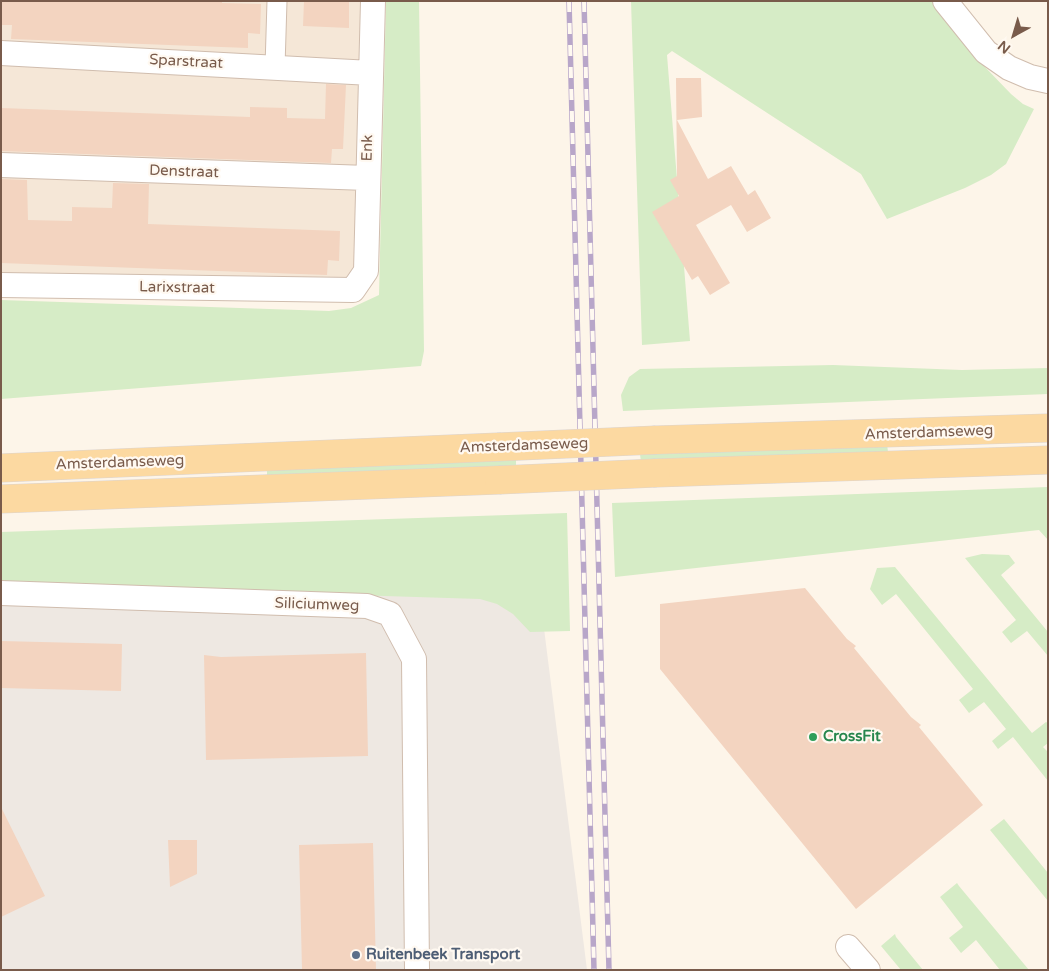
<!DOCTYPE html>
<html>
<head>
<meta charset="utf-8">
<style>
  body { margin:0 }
  #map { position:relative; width:1049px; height:971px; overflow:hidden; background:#fdf5e9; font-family:"Varela Round",sans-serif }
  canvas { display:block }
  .frame { position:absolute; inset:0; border:2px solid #795b4b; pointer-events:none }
  .north { position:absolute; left:989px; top:10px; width:50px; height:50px; -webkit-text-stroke:4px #fff9f1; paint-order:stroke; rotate:219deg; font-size:14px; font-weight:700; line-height:20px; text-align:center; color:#795b4b }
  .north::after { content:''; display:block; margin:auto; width:18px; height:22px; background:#795b4b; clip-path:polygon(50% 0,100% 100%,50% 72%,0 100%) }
</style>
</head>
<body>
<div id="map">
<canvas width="1049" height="971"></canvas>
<div class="frame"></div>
<div class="north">N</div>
</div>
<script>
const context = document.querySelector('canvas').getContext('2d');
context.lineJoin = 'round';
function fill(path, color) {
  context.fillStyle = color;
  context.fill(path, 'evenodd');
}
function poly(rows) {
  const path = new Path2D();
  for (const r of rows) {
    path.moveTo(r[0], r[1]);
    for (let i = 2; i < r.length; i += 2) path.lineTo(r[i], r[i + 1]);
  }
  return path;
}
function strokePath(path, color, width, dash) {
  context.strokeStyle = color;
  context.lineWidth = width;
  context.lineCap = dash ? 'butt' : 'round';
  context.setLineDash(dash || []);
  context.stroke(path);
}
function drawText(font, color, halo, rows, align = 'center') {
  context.font = font + ' "Varela Round",sans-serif';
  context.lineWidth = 4.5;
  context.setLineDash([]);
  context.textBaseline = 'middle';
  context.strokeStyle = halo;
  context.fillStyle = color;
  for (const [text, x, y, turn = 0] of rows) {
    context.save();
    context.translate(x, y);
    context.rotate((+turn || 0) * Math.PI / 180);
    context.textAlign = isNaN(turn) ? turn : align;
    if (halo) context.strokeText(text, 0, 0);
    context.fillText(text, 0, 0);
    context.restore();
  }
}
fill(poly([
  [1,1,361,1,358,291,1,289]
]), '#f5e7d7');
fill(poly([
  [536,565,587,970,1,970,1,580]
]), '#eee8e2');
fill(poly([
  [386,1,419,1,424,351,421,366,1,399,1,300,329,311,351,308,379,295],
  [631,1,933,1,984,66,1011,94,1023,104,1034,109,1006,164,991,175,965,188,887,219,861,174,672,51,667,55,690,341,642,345],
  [833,365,962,370,1048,368,1048,394,623,411,621,395,629,377,640,369],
  [887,444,888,452,641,462,640,454],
  [516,459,516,466,267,478,267,470],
  [1048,487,1048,540,1039,530,615,577,612,503],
  [567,513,570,631,530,632,513,614,497,604,480,599,1,584,1,532],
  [982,554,1009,555,1015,563,1001,575,1048,632,1048,656,1027,631,1011,643,1002,632,1016,620,965,558],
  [895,567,1032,733,1046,722,1048,723,1048,743,1043,747,1048,752,1048,781,1013,737,998,749,992,741,1006,729,984,702,969,713,959,700,973,689,896,594,882,605,870,589,877,568],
  [1004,819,1048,873,1048,901,990,830],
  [957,883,959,886,1029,970,1000,970,976,940,961,953,949,938,963,927,940,897],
  [895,934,896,937,923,970,901,970,881,946]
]), '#d6ecc6');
fill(poly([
  [1,1,222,1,222,3,261,4,260,34,248,33,248,48,11,39,12,25,1,25],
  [304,1,349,1,349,28,303,26],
  [676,78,701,78,702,117,677,120,708,179,731,166,748,195,755,190,771,218,747,232,731,205,696,225,730,283,710,295,698,276,692,280,652,212,679,196,670,180,677,176],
  [326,84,346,85,343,149,332,149,331,163,1,151,1,108,250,117,250,107,287,108,287,118,325,119],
  [1,179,27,180,28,220,72,221,72,207,112,208,113,183,149,184,148,224,340,231,339,261,328,260,327,275,1,263],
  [805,588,847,639,856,646,854,648,911,717,921,725,919,727,983,805,856,909,660,669,660,604],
  [1,641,122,644,121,691,1,688],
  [366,653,368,756,206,760,204,655,221,657],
  [1,807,45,896,1,917],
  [168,840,197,840,197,874,170,887],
  [373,843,376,970,302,970,299,845]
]), '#f3d4c0');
const pedestrian = poly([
  [275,67,277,1]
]);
const minor = poly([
  [945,1,986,52,1009,68,1030,77,1048,81],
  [1,53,371,73],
  [1,165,367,178],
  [1,285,353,290,366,271,373,1],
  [1,593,367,606,390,614,414,659,417,970],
  [848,947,868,970]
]);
const primary = poly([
  [656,440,1048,428],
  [1,468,498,447],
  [656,473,1048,460],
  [1,499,499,480]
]);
strokePath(pedestrian, '#d0bdae', 21);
strokePath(minor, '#d0bdae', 26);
strokePath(primary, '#dcd4d0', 29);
strokePath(pedestrian, '#fff', 19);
strokePath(minor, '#fff', 24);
strokePath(primary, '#fcd9a1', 28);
const rail = poly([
  [569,1,594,970],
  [584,1,609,970]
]);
strokePath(rail, '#b8a6c9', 5.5);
strokePath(rail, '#fff9f1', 4, [11]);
const primaryBridge = poly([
  [498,447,656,440],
  [499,480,656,473]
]);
strokePath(primaryBridge, '#dcd4d0', 29, []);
strokePath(primaryBridge, '#fcd9a1', 28);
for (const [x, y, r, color] of [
  [813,737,5,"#2e9e5b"],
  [356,955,5,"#5c6f8a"]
]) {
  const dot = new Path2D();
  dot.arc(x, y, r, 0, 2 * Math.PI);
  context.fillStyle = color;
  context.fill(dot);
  strokePath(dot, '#fff9f1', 2);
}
drawText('15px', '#795b4b', '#fff9f1', [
  ["Sparstraat",186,62,3],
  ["Enk",368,148,-88],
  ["Denstraat",184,172,2],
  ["Larixstraat",177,288,1],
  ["Amsterdamseweg",929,433,-2],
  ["Amsterdamseweg",524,446,-2],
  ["Amsterdamseweg",120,463,-2],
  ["Siliciumweg",317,605,2]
]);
drawText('bold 15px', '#27864d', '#fff9f1', [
  ["CrossFit",823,737]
], 'left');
drawText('bold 15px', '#4e5e75', '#fff9f1', [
  ["Ruitenbeek Transport",366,955]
], 'left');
</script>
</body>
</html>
